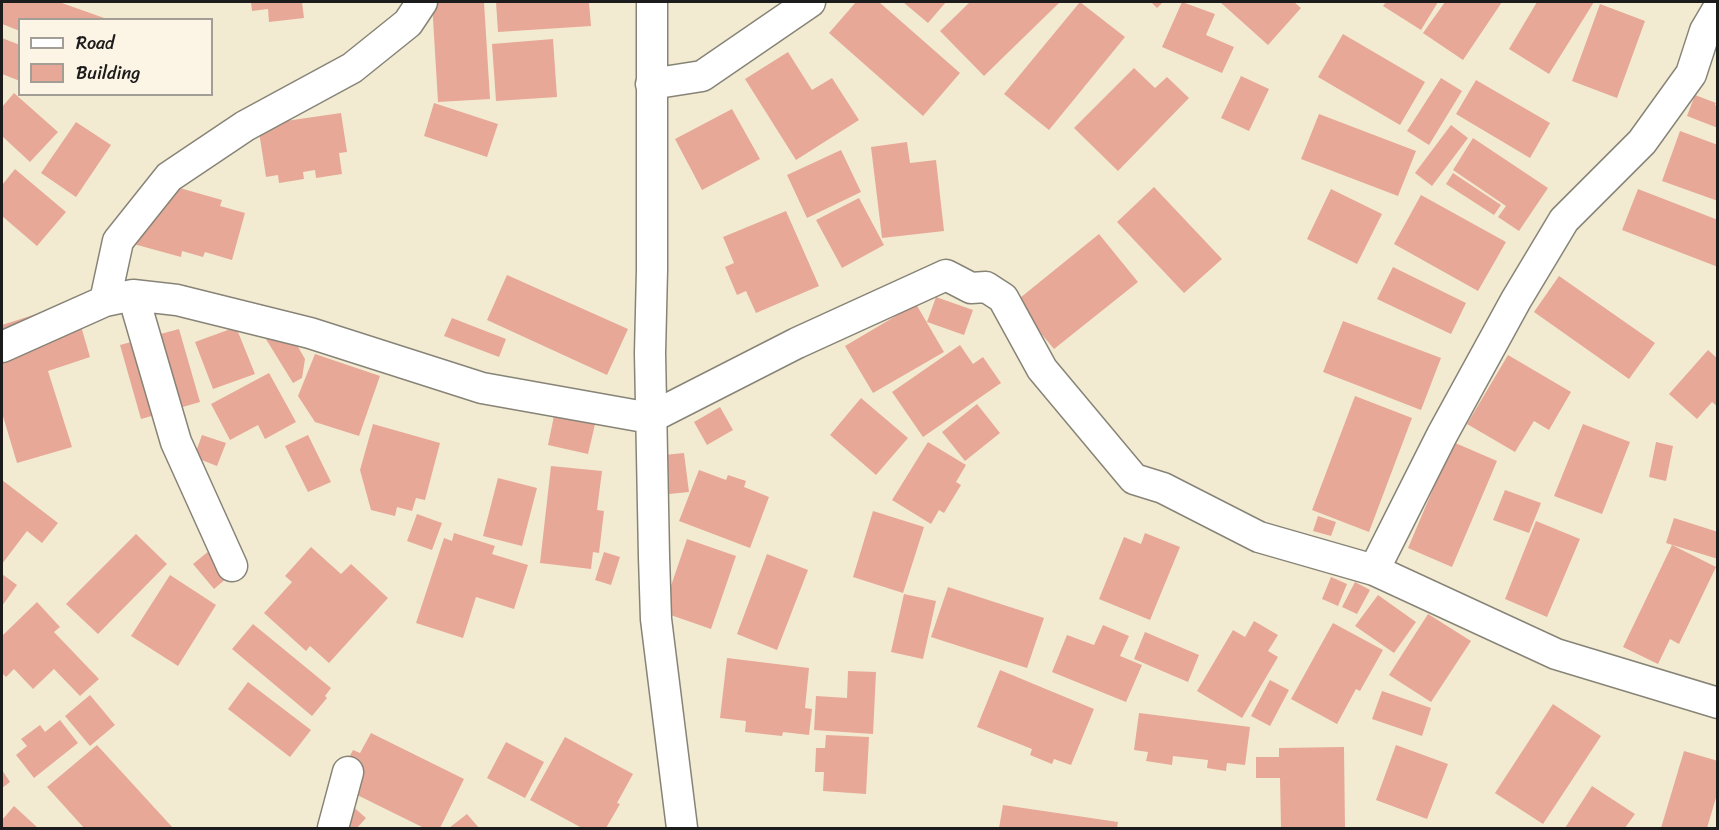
<!DOCTYPE html>
<html>
<head>
<meta charset="utf-8">
<style>
  body { margin:0 }
  #map { position:relative; width:1719px; height:830px; overflow:hidden; background:#f2ebd2; font-family:Sriracha,sans-serif }
  canvas { display:block }
  .frame { position:absolute; inset:0; border:3px solid #1c1c1c; pointer-events:none }
  .legend { position:absolute; left:18px; top:18px; width:195px; height:78px; box-sizing:border-box; background:#fcf5e5; border:2px solid #a29e95; margin:0; padding:8px 10px; list-style:none; font-size:18px; color:#1c1c1c }
  .legend li { display:flex; align-items:center; gap:12px; height:30px }
  .legend b { width:30px; border:2px solid #a29e95 }
</style>
</head>
<body>
<div id="map">
<canvas width="1719" height="830"></canvas>
<div class="frame"></div>
<ul class="legend">
<li><b style="height:8px;background:#fff"></b>Road</li>
<li><b style="height:16px;background:#e7a897"></b>Building</li>
</ul>
</div>
<script>
const context = document.querySelector('canvas').getContext('2d');
context.lineJoin = 'round';
function fill(path, color) {
  context.fillStyle = color;
  context.fill(path, 'evenodd');
}
function poly(rows) {
  const path = new Path2D();
  for (const r of rows) {
    path.moveTo(r[0], r[1]);
    for (let i = 2; i < r.length; i += 2) path.lineTo(r[i], r[i + 1]);
  }
  return path;
}
function strokePath(path, color, width, dash) {
  context.strokeStyle = color;
  context.lineWidth = width;
  context.lineCap = dash ? 'butt' : 'round';
  context.setLineDash(dash || []);
  context.stroke(path);
}
fill(poly([
  [2,2,59,2,107,19,20,20,20,31,2,24],
  [251,2,302,2,304,18,269,22,268,9,252,11],
  [432,2,484,2,490,99,438,102],
  [496,2,589,2,591,26,498,32],
  [856,2,879,2,960,73,923,116,829,33],
  [903,2,946,2,928,23],
  [970,2,1060,2,984,76,940,31],
  [1080,2,1125,37,1049,130,1004,94],
  [1151,2,1163,2,1157,8],
  [1182,2,1215,14,1206,35,1234,47,1222,73,1162,47],
  [1220,2,1294,2,1301,8,1268,45],
  [1386,2,1438,2,1421,30,1383,6],
  [1445,2,1502,2,1463,60,1423,33],
  [1537,2,1594,2,1549,74,1509,49],
  [1600,4,1645,21,1617,98,1572,81],
  [1343,34,1425,82,1400,125,1318,77],
  [2,38,20,45,20,81,2,74],
  [553,39,557,97,496,101,492,44],
  [788,52,812,90,832,78,859,120,796,160,745,79],
  [1134,68,1155,88,1167,77,1189,98,1118,171,1074,128],
  [1241,76,1269,89,1249,131,1221,118],
  [1441,78,1462,91,1429,145,1407,131],
  [1476,80,1550,123,1530,158,1456,114],
  [14,93,58,132,30,162,2,136,2,107],
  [1695,95,1716,103,1715,105,1718,107,1718,128,1687,116],
  [434,103,498,124,487,157,424,136],
  [732,109,760,159,702,190,675,139],
  [341,113,347,152,339,153,342,174,316,178,315,170,303,172,304,179,279,183,278,175,266,177,258,125],
  [1319,114,1416,151,1398,196,1301,159],
  [76,122,111,145,76,197,41,173],
  [1451,125,1468,138,1432,186,1415,173],
  [1680,131,1718,145,1718,201,1662,181],
  [1473,138,1548,188,1519,231,1498,217,1506,206,1453,170],
  [907,142,910,163,936,160,944,231,882,238,871,147],
  [841,150,861,192,807,218,787,175],
  [15,169,66,212,37,246,2,216,2,185],
  [1453,173,1501,205,1494,215,1446,184],
  [148,179,222,200,220,206,245,213,232,260,205,252,203,257,182,251,181,257,130,243],
  [1154,187,1222,259,1184,293,1117,222],
  [1331,189,1382,214,1357,264,1307,239],
  [1638,189,1718,220,1718,267,1622,230],
  [1421,195,1506,242,1478,291,1394,244],
  [859,198,884,245,842,268,816,220],
  [786,211,819,286,756,313,746,291,737,295,725,267,734,263,723,237],
  [1099,234,1138,282,1054,349,1015,302],
  [1393,267,1466,303,1451,334,1377,299],
  [507,275,628,329,607,375,487,320],
  [1559,276,1655,343,1629,379,1534,312],
  [936,297,973,310,964,335,927,322],
  [74,302,90,357,48,371,72,447,17,463,2,413,2,325],
  [916,304,944,352,873,393,845,346],
  [452,318,506,339,499,357,444,336],
  [282,319,305,359,302,378,293,383,261,331],
  [1343,321,1441,358,1421,410,1323,372],
  [236,327,255,374,213,389,195,342],
  [179,329,200,402,141,419,120,345],
  [960,345,973,364,983,357,1001,383,923,437,892,392],
  [1708,350,1718,359,1718,407,1712,402,1697,419,1669,394],
  [315,354,380,376,359,436,315,422,298,396],
  [1508,355,1571,392,1549,430,1534,421,1515,452,1467,424],
  [269,373,296,422,265,439,258,425,230,440,211,404],
  [1355,396,1412,418,1369,532,1312,510],
  [861,398,908,438,876,475,830,435],
  [977,404,1000,433,965,461,942,432],
  [720,407,733,430,707,445,694,422],
  [555,411,596,420,588,454,548,445],
  [373,424,440,443,425,500,416,498,412,511,397,507,395,516,371,510,360,470],
  [1583,424,1630,442,1602,514,1554,496],
  [202,435,226,443,217,466,194,457],
  [308,435,331,482,308,492,285,446],
  [928,442,966,465,956,482,961,485,944,513,939,510,931,524,892,500],
  [1453,442,1497,461,1452,567,1408,548],
  [1656,442,1673,446,1666,481,1649,477],
  [684,453,689,492,669,494,664,455],
  [551,466,602,471,597,510,604,511,599,553,593,552,591,569,540,563],
  [699,470,726,480,728,475,746,481,744,487,769,497,750,548,679,521],
  [498,478,537,488,522,546,483,536],
  [2,480,58,523,42,543,27,531,2,564],
  [1505,490,1541,503,1529,533,1493,520],
  [873,511,924,527,903,593,853,577],
  [417,514,442,523,432,550,407,541],
  [1318,516,1336,522,1331,536,1313,531],
  [1674,518,1718,532,1718,559,1666,543],
  [1536,521,1580,539,1547,617,1505,599],
  [454,533,495,546,492,554,528,565,514,609,476,597,463,638,416,623,444,538,452,541],
  [1145,533,1180,547,1150,620,1099,599,1124,537,1141,544],
  [136,534,167,564,98,634,66,604],
  [687,539,736,556,711,629,662,612],
  [221,541,242,565,214,589,193,564],
  [1672,545,1716,567,1679,644,1670,639,1658,664,1623,647],
  [311,547,341,574,351,564,388,598,329,663,310,646,306,651,264,613,292,582,285,576],
  [604,552,620,557,611,585,595,580],
  [767,554,808,570,777,650,737,634],
  [2,574,17,585,2,606],
  [170,575,216,605,178,666,131,636],
  [1331,577,1347,584,1338,606,1322,599],
  [1355,582,1370,590,1357,614,1342,607],
  [948,587,1044,618,1027,668,931,637],
  [904,594,936,601,923,659,891,652],
  [1378,595,1416,622,1394,653,1355,626],
  [37,602,60,627,54,632,99,679,80,696,54,669,33,689,14,669,6,677,2,673,2,636],
  [1428,614,1471,641,1431,702,1389,675],
  [1254,621,1278,635,1268,651,1278,657,1242,718,1197,691,1233,630,1245,637],
  [1333,623,1383,650,1360,691,1356,689,1337,724,1291,699],
  [253,624,331,688,325,696,327,698,312,716,232,649],
  [1103,625,1129,636,1120,656,1142,665,1126,702,1052,672,1067,635,1094,645],
  [1145,632,1199,655,1188,682,1134,659],
  [727,658,809,668,805,708,812,709,809,735,783,732,782,736,745,732,746,721,720,718],
  [1000,670,1094,709,1071,765,1054,759,1052,764,1030,755,1032,749,977,727],
  [848,671,876,672,873,734,814,730,816,696,847,698],
  [1270,680,1289,690,1270,726,1251,716],
  [248,682,311,730,290,757,228,709],
  [1382,691,1431,708,1422,736,1372,719],
  [90,695,115,725,90,746,65,716],
  [1553,704,1601,736,1543,824,1495,793],
  [1139,713,1250,727,1245,765,1227,763,1226,771,1207,768,1208,760,1173,756,1172,765,1146,761,1148,752,1134,750],
  [60,720,78,743,34,778,16,755,27,746,21,739,40,725,45,732],
  [371,733,464,779,440,828,424,828,343,788,342,771,353,750,360,753],
  [826,735,869,737,866,794,823,791,824,772,815,772,816,748,825,748],
  [565,737,633,774,617,803,620,804,606,828,582,828,530,800],
  [506,742,544,762,525,798,487,778],
  [97,745,173,828,84,828,47,787],
  [1396,745,1448,764,1427,819,1376,800],
  [1344,747,1345,828,1281,828,1280,778,1256,778,1256,757,1279,757,1279,748],
  [1684,751,1718,761,1718,791,1707,828,1661,828],
  [2,770,10,782,2,788],
  [1592,786,1635,814,1625,828,1565,828],
  [342,797,366,818,357,828,335,828],
  [1003,805,1118,822,1117,828,999,828],
  [14,806,38,828,2,828,2,820],
  [467,814,479,828,449,828]
]), '#e7a897');
const minor = poly([
  [652,2,652,270,650,353,654,557,656,619,682,828],
  [651,84,702,76,810,2],
  [133,295,176,442,232,566],
  [105,301,118,241,169,177,245,126,352,68,408,23,422,2],
  [2,347,105,301,133,295,177,300,310,333,482,388,650,418,797,343,946,275,971,288,986,287,1003,298,1042,369,1134,479,1163,488,1259,537,1374,570,1556,654,1718,703],
  [1374,570,1442,435,1516,300,1564,220,1642,142,1691,74,1705,31,1718,9],
  [333,828,348,772]
]);
strokePath(minor, '#878477', 33);
strokePath(minor, '#fff', 30);
</script>
</body>
</html>
